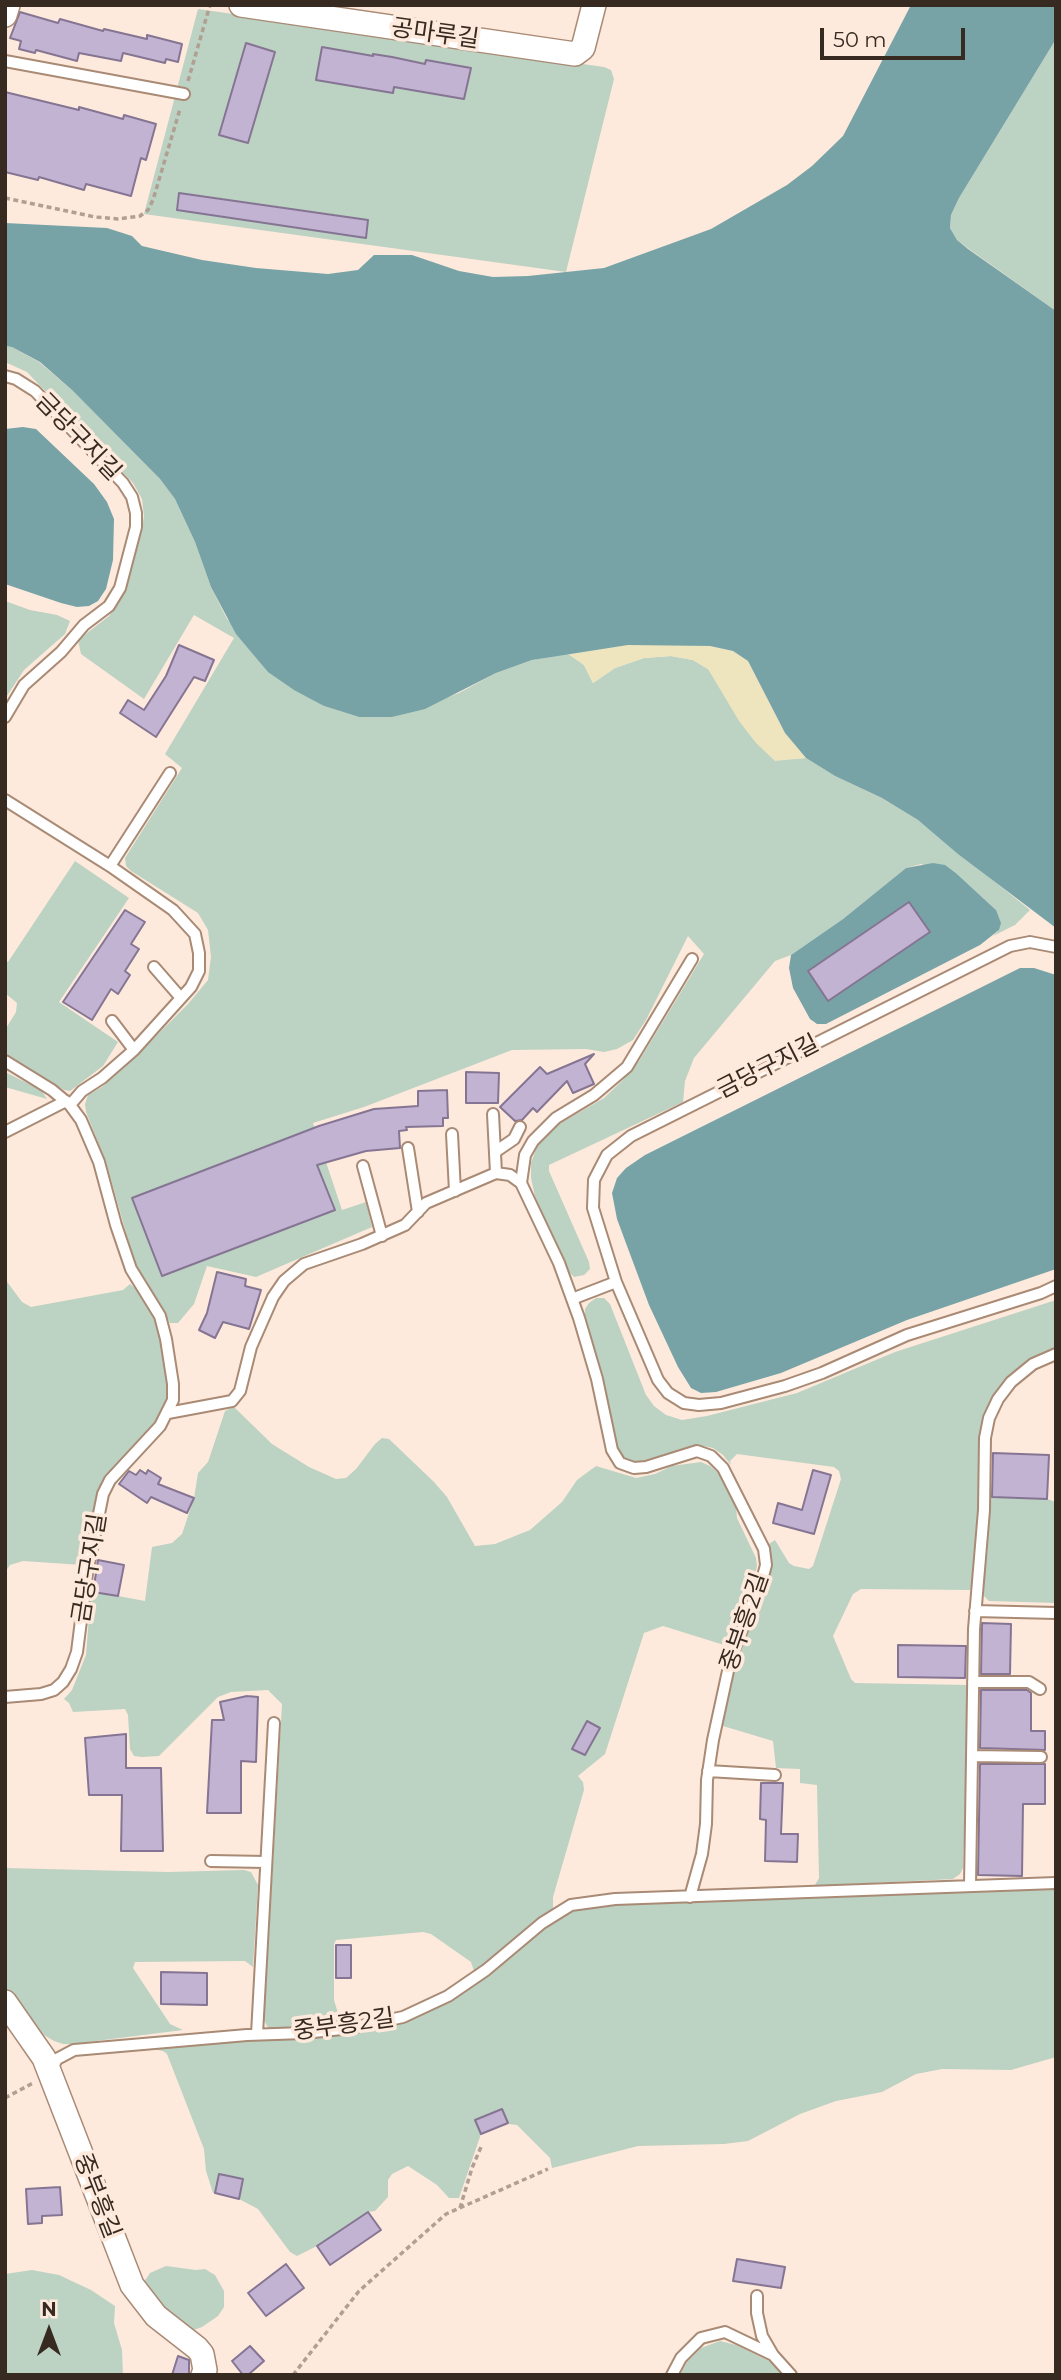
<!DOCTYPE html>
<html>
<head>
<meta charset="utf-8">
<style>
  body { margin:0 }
  #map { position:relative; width:1061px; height:2380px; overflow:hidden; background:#feeadc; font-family:Montserrat,sans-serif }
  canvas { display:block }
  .frame { position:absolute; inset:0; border:7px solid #372a21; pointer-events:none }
  .north { position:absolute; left:14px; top:2296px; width:70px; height:70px; -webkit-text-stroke:5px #feeadc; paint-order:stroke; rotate:0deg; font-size:19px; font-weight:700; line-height:28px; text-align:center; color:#372a21 }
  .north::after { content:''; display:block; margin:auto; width:24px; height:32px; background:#372a21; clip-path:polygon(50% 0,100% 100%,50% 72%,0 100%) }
  .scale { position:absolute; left:820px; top:28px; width:145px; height:32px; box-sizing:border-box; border:4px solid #372a21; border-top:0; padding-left:9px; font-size:21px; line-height:24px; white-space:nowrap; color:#372a21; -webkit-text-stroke:5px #feeadc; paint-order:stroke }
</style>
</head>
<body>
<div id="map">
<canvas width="1061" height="2380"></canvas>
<div class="frame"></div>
<div class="north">N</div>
<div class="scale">50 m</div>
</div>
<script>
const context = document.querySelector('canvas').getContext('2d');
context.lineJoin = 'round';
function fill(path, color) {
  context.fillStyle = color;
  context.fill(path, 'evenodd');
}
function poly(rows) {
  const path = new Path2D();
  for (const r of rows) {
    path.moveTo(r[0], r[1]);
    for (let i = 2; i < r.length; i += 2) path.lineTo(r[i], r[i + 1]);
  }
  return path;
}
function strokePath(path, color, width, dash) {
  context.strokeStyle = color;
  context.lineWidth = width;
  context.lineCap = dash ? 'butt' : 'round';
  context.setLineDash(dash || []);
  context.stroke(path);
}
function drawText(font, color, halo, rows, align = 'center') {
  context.font = font + ' Montserrat,"Noto Sans KR",sans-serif';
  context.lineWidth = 7;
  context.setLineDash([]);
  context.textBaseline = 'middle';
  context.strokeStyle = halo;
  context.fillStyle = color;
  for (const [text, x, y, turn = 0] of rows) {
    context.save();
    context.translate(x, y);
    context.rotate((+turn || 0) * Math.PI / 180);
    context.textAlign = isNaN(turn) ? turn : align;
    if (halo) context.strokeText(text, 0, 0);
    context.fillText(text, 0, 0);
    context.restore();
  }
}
fill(poly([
  [198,9,604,67,611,70,614,79,566,272,144,214],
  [1056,39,1056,311,969,249,957,240,950,228,951,215,959,198],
  [5,346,12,347,39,362,72,390,160,479,175,499,195,542,211,587,227,619,324,706,359,717,392,717,459,693,496,673,532,660,567,653,584,665,593,683,615,668,644,658,671,656,693,660,708,669,775,760,806,758,835,776,882,798,918,820,1030,910,1015,925,993,936,999,930,996,910,957,874,921,864,906,868,843,919,791,955,775,961,694,1058,685,1081,683,1102,549,1165,549,1171,589,1262,590,1269,584,1275,574,1277,568,1271,535,1196,531,1178,531,1163,537,1146,546,1135,561,1123,604,1098,622,1081,639,1061,704,954,688,936,646,1020,633,1040,617,1049,604,1052,586,1049,512,1050,364,1107,313,1123,342,1210,366,1202,372,1227,256,1277,207,1266,194,1304,178,1323,170,1323,136,1268,106,1162,86,1112,85,1104,88,1095,102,1087,125,1067,188,1004,208,980,211,957,208,930,198,913,131,871,126,866,125,858,182,768,165,754,234,638,194,615,144,699,81,654,78,640,109,616,122,597,141,534,144,516,142,499,133,483,27,372,5,362],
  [5,601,30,610,57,615,70,621,65,634,24,670,5,699],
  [75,861,129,898,59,1002,118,1042,103,1066,70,1091,64,1090,5,1053,5,1030,16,1012,17,1003,5,993,5,960,8,962],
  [5,1072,41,1090,47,1099,5,1087],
  [5,1279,22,1302,31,1307,123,1290,130,1284,139,1291,154,1316,161,1338,170,1385,169,1398,163,1412,99,1489,82,1565,23,1561,10,1565,5,1572],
  [596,1298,604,1298,610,1304,646,1395,654,1406,666,1415,682,1420,707,1416,797,1393,895,1352,1056,1300,1056,1350,998,1392,986,1411,982,1429,980,1512,973,1582,970,1590,861,1589,853,1594,833,1636,851,1679,855,1683,969,1685,963,1868,960,1874,953,1879,811,1886,815,1885,819,1878,817,1785,800,1783,800,1769,776,1768,773,1741,723,1726,719,1727,728,1684,769,1544,775,1540,789,1563,794,1566,809,1569,813,1566,841,1479,839,1471,834,1467,737,1454,730,1461,731,1465,723,1455,713,1448,704,1446,694,1446,638,1462,627,1460,621,1456,616,1448,585,1317,585,1309,589,1303],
  [234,1407,272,1444,309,1467,336,1479,346,1478,356,1469,375,1444,382,1438,389,1439,434,1482,447,1497,475,1546,495,1544,530,1530,562,1502,577,1480,596,1466,636,1478,655,1474,672,1466,701,1462,710,1466,719,1474,736,1507,737,1518,756,1558,757,1566,754,1579,726,1654,724,1645,663,1626,644,1633,605,1754,578,1776,583,1782,584,1790,553,1897,553,1909,474,1971,471,1962,431,1934,423,1932,336,1940,334,1944,334,2000,338,2013,348,2021,321,2027,273,2029,268,2028,264,2020,282,1704,268,1690,231,1692,218,1697,159,1756,142,1757,134,1756,130,1749,128,1715,125,1709,73,1712,69,1703,64,1699,72,1690,86,1655,91,1591,145,1601,152,1547,172,1543,182,1534,194,1498,198,1473,208,1462,225,1411],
  [990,1497,1047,1499,1056,1502,1056,1603,989,1601,984,1596,982,1589],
  [5,1868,168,1872,244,1870,251,1872,258,1885,253,1967,245,1961,135,1962,133,1968,170,2024,183,2030,72,2044,63,2044,54,2041,44,2035,5,1987],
  [1056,1886,1056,2057,1011,2070,942,2069,916,2074,882,2092,836,2101,800,2114,748,2141,724,2144,638,2146,552,2168,550,2158,517,2125,475,2120,481,2134,459,2198,449,2198,437,2185,408,2166,392,2174,388,2180,388,2197,375,2211,368,2212,317,2246,297,2256,290,2252,258,2209,239,2199,243,2179,220,2174,215,2193,213,2193,206,2171,204,2149,167,2054,163,2051,152,2049,258,2039,306,2038,351,2033,407,2020,571,1909,615,1902],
  [166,2266,196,2270,205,2269,215,2275,224,2291,224,2307,218,2316,202,2327,191,2331,140,2288,150,2273],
  [32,2270,59,2275,91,2290,115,2306,114,2323,122,2350,123,2375,5,2375,5,2274],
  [720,2341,736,2345,771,2362,782,2375,680,2375,687,2362,701,2348]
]), '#bcd2c3');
fill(poly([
  [669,644,710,646,733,651,748,661,785,733,806,758,775,761,756,743,739,721,708,669,693,660,671,656,644,658,615,668,593,683,584,665,567,653,628,645]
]), '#eee5bf');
fill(poly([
  [911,5,1056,5,1056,39,959,198,951,215,950,228,957,240,968,249,1056,311,1056,928,958,854,918,820,882,798,835,776,806,758,785,733,748,661,733,651,710,646,628,645,532,660,496,673,425,709,392,717,359,717,324,706,294,690,268,672,236,634,211,587,195,542,175,499,160,479,72,390,40,362,12,347,5,346,5,223,107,228,132,236,142,246,202,260,256,268,328,274,358,270,374,255,412,255,459,271,493,277,528,276,604,268,711,229,787,185,812,166,843,136],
  [23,427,36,429,94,484,107,502,114,519,113,560,106,589,98,601,89,606,77,607,61,603,5,584,5,429],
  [933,863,945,865,957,874,996,910,1001,923,999,930,980,945,826,1024,817,1024,810,1019,793,988,789,968,791,955,843,919,906,868],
  [1020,968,1034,968,1056,975,1056,1269,907,1320,781,1373,716,1392,701,1393,691,1388,678,1367,649,1305,617,1219,612,1193,617,1178,626,1168,645,1155]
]), '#77a3a7');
const building = poly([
  [20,12,58,23,60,19,103,31,104,29,147,39,147,35,182,44,178,62,166,59,165,63,123,53,121,61,79,53,77,61,36,50,35,53,19,49,21,41,10,38,20,12],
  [246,43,275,52,248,143,219,135,246,43],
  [322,47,373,56,373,54,392,57,425,64,426,60,471,68,464,99,394,87,393,93,316,80,322,47],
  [5,92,79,110,79,107,123,119,124,115,156,124,146,160,141,158,131,196,86,184,84,190,39,177,38,180,5,172,5,92],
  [179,193,368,220,366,238,177,210,179,193],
  [179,645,214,660,205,681,194,677,156,737,120,713,128,700,144,710,166,676,179,645],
  [909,902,930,932,828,1001,808,971,909,902],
  [125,910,145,922,131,944,139,949,125,971,130,975,118,994,111,989,92,1020,63,1002,125,910],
  [594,1054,585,1064,594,1084,573,1093,567,1081,537,1112,533,1108,522,1120,515,1121,500,1107,540,1067,547,1074,594,1054],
  [466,1072,499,1073,498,1103,466,1103,466,1072],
  [447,1090,448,1118,443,1118,443,1126,406,1127,407,1130,399,1131,400,1148,366,1151,317,1165,335,1210,162,1276,132,1198,319,1126,374,1109,418,1106,418,1091,447,1090],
  [217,1272,246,1279,245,1286,261,1290,249,1329,223,1322,215,1338,199,1330,207,1313,217,1272],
  [993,1453,1049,1455,1047,1499,992,1497,993,1453],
  [140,1470,146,1474,148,1470,161,1478,158,1484,194,1498,187,1513,151,1497,147,1503,119,1484,129,1471,136,1475,140,1470],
  [813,1470,831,1475,814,1534,773,1523,778,1503,802,1510,813,1470],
  [98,1560,124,1565,118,1596,93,1592,98,1560],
  [982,1623,1011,1624,1010,1674,981,1674,982,1623],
  [898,1645,966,1646,965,1678,898,1677,898,1645],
  [981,1690,1027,1690,1031,1693,1031,1731,1045,1731,1045,1750,980,1748,981,1690],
  [247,1696,258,1697,256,1762,241,1761,241,1813,207,1813,212,1720,224,1720,220,1702,247,1696],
  [587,1721,600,1728,585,1755,572,1749,587,1721],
  [126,1734,126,1768,161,1768,163,1851,121,1851,122,1795,89,1795,85,1738,126,1734],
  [980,1764,1045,1764,1045,1804,1023,1804,1022,1876,978,1875,980,1764],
  [761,1783,783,1783,781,1834,798,1834,797,1862,765,1861,766,1820,760,1819,761,1783],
  [336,1945,351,1945,351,1978,336,1978,336,1945],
  [161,1972,207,1973,207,2005,161,2004,161,1972],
  [502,2109,508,2123,481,2134,475,2120,502,2109],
  [219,2174,243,2179,239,2199,215,2193,219,2174],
  [60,2187,62,2215,42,2216,42,2223,28,2224,26,2189,60,2187],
  [368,2212,381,2230,330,2265,317,2246,368,2212],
  [737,2259,785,2267,781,2288,733,2281,737,2259],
  [286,2264,304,2288,266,2316,248,2293,286,2264],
  [250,2346,264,2361,248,2375,243,2375,232,2361,250,2346],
  [178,2356,189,2360,189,2375,172,2375,178,2356]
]);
fill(building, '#c3b3d3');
strokePath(building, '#857593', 2);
const lane = poly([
  [5,61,184,94],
  [5,376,16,379,35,391,123,483,132,497,136,513,136,527,120,588,109,606,84,625,61,652,24,685,5,717],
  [5,800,110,866,173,910,195,934,199,953,199,971,191,987,134,1050,102,1078,82,1091,70,1105],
  [110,866,170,773],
  [1056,947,1030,942,1010,946,631,1136,607,1155,594,1180,593,1208,616,1282,658,1380,668,1393,684,1403,699,1405,721,1403,785,1386,822,1373,907,1335,1041,1293,1056,1286],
  [154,967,181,998],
  [112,1021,134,1050],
  [5,1061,52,1090,70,1105,81,1120,99,1162,116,1225,131,1269,160,1316,166,1339,173,1384,173,1400,160,1426,110,1480,103,1494,87,1573,77,1652,71,1669,63,1682,54,1690,41,1694,5,1697],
  [493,1114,496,1173],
  [5,1132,66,1101],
  [452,1134,455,1191],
  [408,1148,418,1212],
  [495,1152,514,1139,520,1127],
  [363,1166,382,1236],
  [521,1183,525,1155,533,1141,556,1118,594,1095,627,1067,692,959],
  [572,1299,616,1282],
  [168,1413,232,1401,240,1391,251,1347,273,1297,284,1281,304,1264,362,1244,405,1225,426,1203,496,1173,510,1175,521,1183,559,1263,579,1318,597,1379,612,1450,620,1463,634,1468,646,1467,697,1451,711,1456,723,1468,764,1549,766,1565,762,1580,731,1657,713,1740,707,1780,706,1824,702,1854,690,1897],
  [975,1611,1056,1613],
  [973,1682,1029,1682,1040,1689],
  [972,1756,1041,1757],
  [708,1771,775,1775],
  [211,1861,266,1862],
  [970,1885,974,1629,984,1510,985,1438,989,1418,998,1399,1011,1382,1033,1364,1056,1354],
  [257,2034,274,1723],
  [51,2070,57,2059,74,2050,247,2035,304,2033,351,2028,403,2017,448,1996,486,1970,542,1923,571,1905,615,1899,1056,1883],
  [757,2296,757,2313,762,2336,773,2355],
  [672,2375,681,2358,701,2338,725,2332,773,2355,791,2375]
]);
const street = poly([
  [241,5,575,54,583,48,594,5],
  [5,15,8,5],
  [5,2002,44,2058,132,2285,156,2316,197,2348,202,2354,205,2370,203,2375]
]);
strokePath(lane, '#a98a75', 14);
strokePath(street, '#a98a75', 26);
strokePath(poly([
  [188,81,210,5],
  [5,198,95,217,118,219,140,216,148,210,153,200,180,109],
  [5,2098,33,2083],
  [460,2208,472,2168,481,2147],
  [293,2375,359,2291,446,2214,548,2169]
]), '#b19f93', 3.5, [5, 3.5]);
strokePath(lane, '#fff', 10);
strokePath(street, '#fff', 23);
drawText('24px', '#372a21', '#feeadc', [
  ["공마루길",435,34,8],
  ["금당구지길",78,437,46],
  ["금당구지길",768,1067,-27],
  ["금당구지길",90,1568,-81],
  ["중부흥2길",745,1622,-71],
  ["중부흥2길",344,2025,-8],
  ["중부흥길",97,2196,69]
]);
</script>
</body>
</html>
